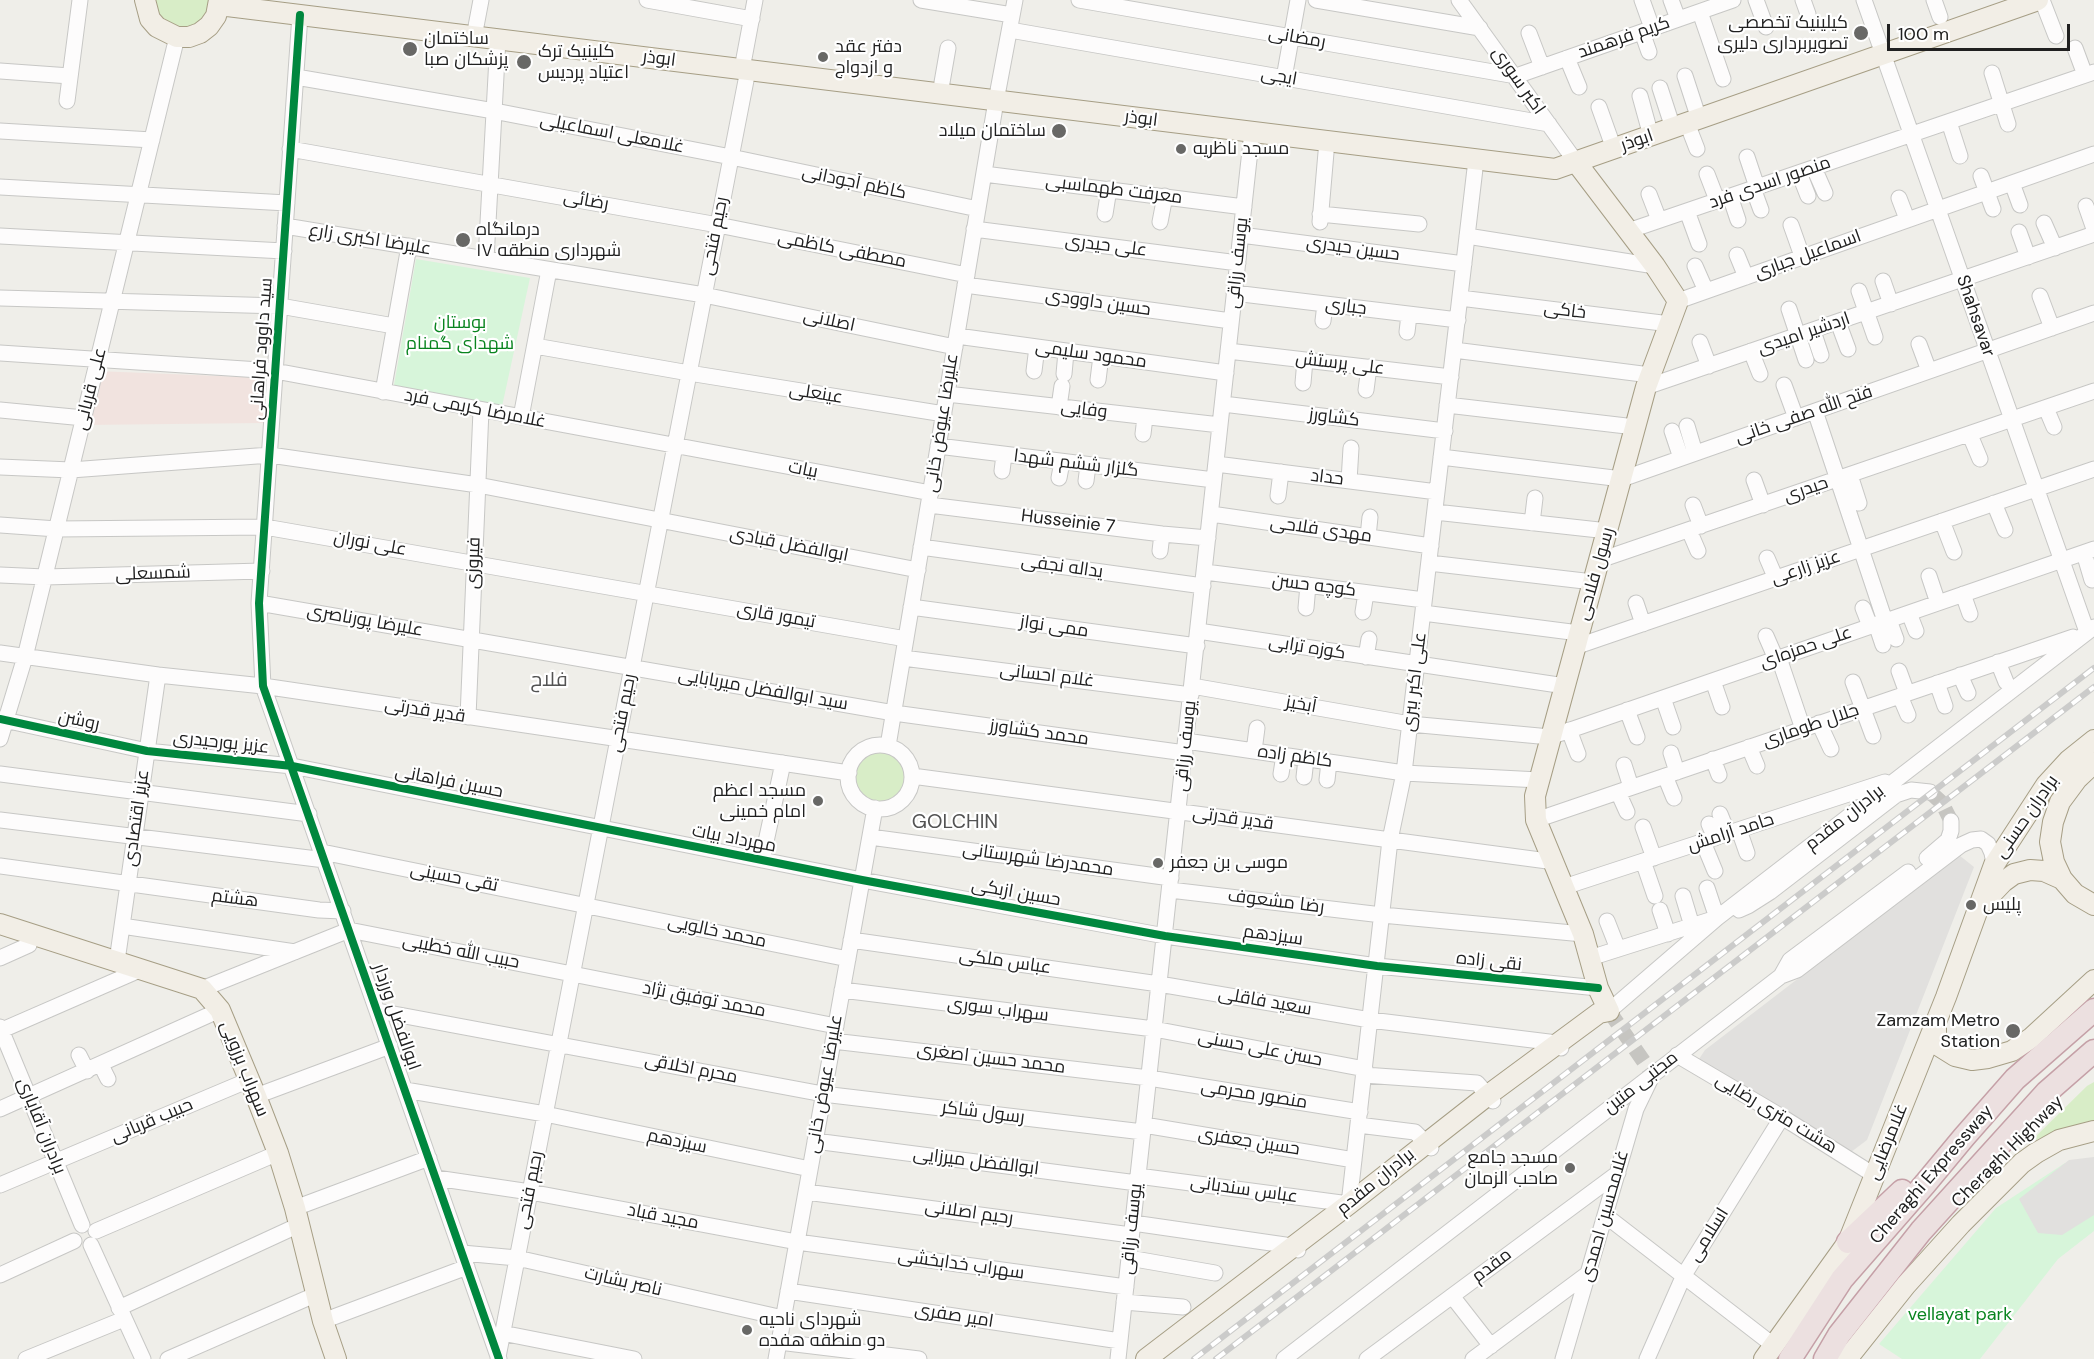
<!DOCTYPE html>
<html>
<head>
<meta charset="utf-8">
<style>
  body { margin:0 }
  #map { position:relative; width:2094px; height:1359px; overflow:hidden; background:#efeee9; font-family:"DM Sans",sans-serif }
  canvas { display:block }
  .scale { position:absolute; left:1887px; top:24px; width:183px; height:27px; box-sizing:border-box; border:3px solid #202020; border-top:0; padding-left:8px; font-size:18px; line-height:21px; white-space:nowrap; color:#202020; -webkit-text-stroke:4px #fff; paint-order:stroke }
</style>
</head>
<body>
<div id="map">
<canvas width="2094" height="1359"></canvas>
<div class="scale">100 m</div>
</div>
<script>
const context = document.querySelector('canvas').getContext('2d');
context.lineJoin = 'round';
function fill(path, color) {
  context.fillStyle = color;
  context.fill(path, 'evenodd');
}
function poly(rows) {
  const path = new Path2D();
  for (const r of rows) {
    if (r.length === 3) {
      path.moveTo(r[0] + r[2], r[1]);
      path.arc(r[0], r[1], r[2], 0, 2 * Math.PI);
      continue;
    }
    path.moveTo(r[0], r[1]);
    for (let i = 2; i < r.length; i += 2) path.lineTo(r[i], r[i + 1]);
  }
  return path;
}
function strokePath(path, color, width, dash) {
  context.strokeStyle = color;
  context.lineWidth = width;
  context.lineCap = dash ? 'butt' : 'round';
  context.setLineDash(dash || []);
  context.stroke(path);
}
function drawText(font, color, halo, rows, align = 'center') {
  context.font = font + ' "DM Sans",Cairo,sans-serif';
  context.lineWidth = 4.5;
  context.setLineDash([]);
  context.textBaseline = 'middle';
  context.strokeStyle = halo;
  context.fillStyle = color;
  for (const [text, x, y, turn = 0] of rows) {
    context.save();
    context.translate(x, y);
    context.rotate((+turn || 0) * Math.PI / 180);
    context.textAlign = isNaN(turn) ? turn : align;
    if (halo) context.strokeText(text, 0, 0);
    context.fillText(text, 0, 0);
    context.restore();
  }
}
fill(poly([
  [96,371,268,378,263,423,83,425]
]), '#f1e3df');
fill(poly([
  [149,0,215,0,199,27,168,29],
  [880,776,26],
  [2094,1082,2094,1121,2063,1128,2029,1143,2087,1086]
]), '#d8edc7');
fill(poly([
  [416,259,530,278,501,411,393,391],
  [2094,1159,2094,1231,2058,1259,1980,1359,1902,1359,1879,1344,1996,1208,2065,1163]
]), '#d7f5da');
fill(poly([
  [1959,855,1974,867,1867,1140,1851,1152,1697,1062,1705,1050],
  [2094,1157,2094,1215,2062,1235,2038,1233,2019,1199,2069,1160]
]), '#e1e0de');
strokePath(poly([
  [1930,792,1942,803,1951,821],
  [1609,1011,1653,1075]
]), '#c6c5c1', 15, [15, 8]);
const minor = poly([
  [647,0,752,19],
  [921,0,1012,15],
  [1079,0,1516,76,1733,0],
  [1316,0,1480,28],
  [1459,0,1576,162],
  [1642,0,1652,28],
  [1671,0,1678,19],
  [1756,0,1766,27],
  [1803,0,1808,14],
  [1864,0,2087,632],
  [1934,0,1940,17],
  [2042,0,2056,36],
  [1700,12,1723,79],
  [300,15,259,603,263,686,499,1359],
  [1010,30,1549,124],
  [1642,32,1649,52],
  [1529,33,1542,67],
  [474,37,481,0],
  [2075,48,2085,75],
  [1567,58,1579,87],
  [742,69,755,0],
  [0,71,70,76],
  [1992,73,2008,124],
  [1685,76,1699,119],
  [296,77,494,111,731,157,978,209],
  [1284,78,1298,0],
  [1660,88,1673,128],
  [940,94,948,48],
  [1640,96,1651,136],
  [67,101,80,0],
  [1599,107,1614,149],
  [1949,122,1960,156],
  [1687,123,1697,149],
  [0,131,152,140],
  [290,149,718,225,967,275],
  [1747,157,1757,187],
  [1814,168,1825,193],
  [1799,173,1808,196],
  [984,174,1244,207],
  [1707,174,1717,200],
  [1981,176,1993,209],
  [2012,183,2020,205],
  [0,187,287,203],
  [1753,188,1761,210],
  [1649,194,1659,220],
  [1730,196,1738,220],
  [1899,198,1907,219],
  [2086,206,2094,229],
  [1687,211,1699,244],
  [1105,214,1109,189],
  [1320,214,1419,224],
  [1160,222,1165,196],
  [1320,222,1327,141],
  [2044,223,2055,248],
  [1791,225,1802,256],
  [285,226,704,295,955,347],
  [974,229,1238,263],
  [1628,231,2094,72],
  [2019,232,2028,257],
  [1241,235,1464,264],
  [0,236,284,251],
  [1467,236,1655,266],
  [1737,255,1746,277],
  [486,259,498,39],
  [1695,266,1706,291],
  [1883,281,1891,304],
  [965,285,1231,321],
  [1859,291,1875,337],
  [1234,293,1458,320],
  [2040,296,2052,328],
  [0,298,280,306,394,326],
  [1460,298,1670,324],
  [1678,301,2094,154],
  [1789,309,1806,360],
  [1323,321,1325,304],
  [1838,322,1848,349],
  [1813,331,1821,355],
  [1407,332,1409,315],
  [957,336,1226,373],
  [1700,342,1709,366],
  [1919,344,1929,371],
  [535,346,689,373,944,414],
  [1454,350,1650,375],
  [1228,351,1451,377],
  [1751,351,1760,374],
  [0,353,275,371,931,493],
  [1034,371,1037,347],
  [1064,374,1066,352],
  [1098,380,1101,356],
  [1303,383,1305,360],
  [1784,385,1796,418],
  [1646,387,2094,234],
  [1366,390,1369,367],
  [383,392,409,246],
  [947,394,1220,425],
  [1223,404,1445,431],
  [1447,405,1635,427],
  [1059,407,1062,386],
  [2046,408,2054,427],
  [0,410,84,418],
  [1815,411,1885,621],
  [521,417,549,270],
  [1687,426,1695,453],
  [1672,431,1681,458],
  [1143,434,1145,417],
  [1970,435,1980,459],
  [938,446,1214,480],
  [1441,457,1622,479,2094,313],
  [1216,464,1437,492],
  [0,467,71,470,270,455,478,485,918,570],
  [1002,471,1004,455],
  [1850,475,1859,503],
  [1059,478,1062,462],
  [1754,480,1763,505],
  [1086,481,1088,465],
  [1349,481,1351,448],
  [1278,496,1281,472],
  [1994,503,2005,530],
  [929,505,1162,534,1208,538],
  [1693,505,1701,526],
  [1435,512,1608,531],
  [1211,514,1431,546],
  [1942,521,1954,552],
  [1532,523,1535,498],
  [0,525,57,529,265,527,906,639],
  [1689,530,1698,551],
  [1368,537,1370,517],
  [921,547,1203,586],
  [1160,551,1162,534],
  [2084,553,2092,580],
  [1767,558,1776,579],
  [1600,560,2094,391],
  [1429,563,1593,582],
  [1205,572,1424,600],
  [0,575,45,577,262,571],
  [1929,576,1938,603],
  [1963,594,1970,614],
  [259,603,894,713,1185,753],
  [1636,603,1643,624],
  [911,607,1197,646],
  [1306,608,1308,585],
  [1863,608,1870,626],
  [1363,612,1366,593],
  [1423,613,1579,633],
  [1909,613,1916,631],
  [1889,620,1896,639],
  [1876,624,1883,645],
  [1198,631,1565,686],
  [1766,636,1776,659],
  [1575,647,2094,469],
  [0,653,158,675,263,686,849,773],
  [1366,657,1369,639],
  [903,658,1191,695],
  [1779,658,1803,729],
  [1998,662,2006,682],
  [1899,671,1907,693],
  [1960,675,1968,693],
  [1713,681,1722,707],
  [1853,682,1873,736],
  [1937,683,1945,706],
  [1192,686,1410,724,1550,737,2094,549],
  [1900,696,1908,715],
  [1663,698,1673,727],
  [1627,710,1637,737],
  [468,717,481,410],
  [0,719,147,751,292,766,862,880,1165,936,1377,966,1598,988],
  [1819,723,1831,749],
  [1569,730,1578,754],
  [0,739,25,657,177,37],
  [1186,741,1404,773,1539,780],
  [880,777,32],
  [888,746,996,101,1015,0],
  [1749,747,1757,766],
  [1254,751,1257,728],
  [1671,753,1677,772],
  [1713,759,1719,775],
  [1624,765,1631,787],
  [0,774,309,814],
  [1281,774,1284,755],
  [912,776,1555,862],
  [1665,776,1674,798],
  [1304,777,1306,759],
  [1327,780,1329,762],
  [1618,792,1627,812],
  [1720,814,1728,834],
  [0,820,325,860],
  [1536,820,2073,637],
  [1709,824,1715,838],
  [1643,827,1654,858],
  [1739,830,1747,853],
  [870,837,1171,878],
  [1703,842,1715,871],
  [322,852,848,959],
  [1927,858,1948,840,1951,831,1951,821],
  [762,860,783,763],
  [1643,861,1655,896],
  [0,866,319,910,343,911],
  [1564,887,1885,782],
  [1707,888,1717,918],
  [1170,890,1382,915,1583,934],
  [1683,896,1692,926],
  [1660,910,1668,934],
  [1739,910,1748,906,1770,892,1896,795,1911,790,1930,792],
  [1607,921,1618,949],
  [122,926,295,952],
  [349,930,836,1026],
  [851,940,1159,984,1370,1020,1557,1043,1561,1048],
  [0,958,29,945],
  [1590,958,1710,920],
  [117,961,158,675],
  [1781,976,1790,960,1908,872],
  [202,989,349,930],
  [842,990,1154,1029,1365,1069],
  [378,1011,823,1094,1143,1132],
  [1609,1011,1717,918,2094,627],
  [0,1027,82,1225],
  [0,1031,142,969],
  [833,1041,1149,1078,1360,1112],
  [79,1055,87,1071],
  [1677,1055,1782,1117,1874,1175],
  [101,1065,108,1079],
  [1364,1075,1477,1083,1493,1101],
  [405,1090,545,1114,810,1169],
  [256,1096,390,1046],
  [0,1109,220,1010],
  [1144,1125,1354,1160],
  [1358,1125,1415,1132,1431,1148],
  [815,1141,1137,1183],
  [1138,1176,1349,1204],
  [436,1178,530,1192,797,1242,1126,1287],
  [0,1185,249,1080],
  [806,1192,1131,1235],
  [1349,1204,1390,840,1404,773,1476,160],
  [295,1208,429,1158],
  [1606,1216,1773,1345],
  [1133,1223,1292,1246,1298,1250],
  [96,1231,278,1153],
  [91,1245,143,1359],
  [462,1253,517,1258,783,1318],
  [1129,1258,1215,1273],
  [0,1275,74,1241],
  [788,1291,1120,1341],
  [1452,1296,1491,1346],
  [1124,1302,1183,1307],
  [119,1308,299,1225],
  [323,1321,467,1267],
  [502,1333,634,1359],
  [779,1342,919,1359],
  [498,1357,748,70],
  [26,1359,124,1319],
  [168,1359,317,1294],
  [776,1359,875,808],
  [1118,1359,1252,132],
  [1284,1359,1781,976,1797,970,1961,845,1972,840,1981,839,1988,844,1992,853,1994,865],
  [1367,1359,1618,1173],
  [1473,1359,1590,1272],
  [1563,1359,1636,1109,1650,1080],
  [1647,1359,1684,1275,1782,1117]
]);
const major = poly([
  [145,0,150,19,157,27,177,37,189,37,200,33,209,26,216,16,219,0],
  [219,5,1555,169,2038,0],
  [1576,162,1655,266,1678,301,1646,387,1535,796,1536,820,1583,934,1598,988,1609,1011],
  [2094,763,2077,779,2060,802,2053,822,2050,842,2054,862,2062,879,2075,894,2094,905],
  [1985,901,2003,882,2014,874,2030,870,2044,871,2062,879],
  [0,924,202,989,220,1010,256,1096,278,1153,295,1208,323,1321,336,1359],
  [1936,1023,1936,1039,1939,1046,1955,1056,1972,1060,1988,1058,2012,1051,2031,1038,2094,980],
  [1146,1359,1349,1204,1488,1095,1599,1013,1609,1011],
  [1764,1359,1848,1242,1946,997,1994,865,2046,785,2069,760,2094,740],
  [1847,1359,1906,1285,1961,1224,2022,1163,2036,1153,2059,1140,2094,1131]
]);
const highway = poly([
  [1848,1242,1902,1191],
  [1790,1359,1842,1279,1925,1184,1964,1137,2015,1079,2094,1010],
  [1825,1359,1839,1335,1921,1231,2047,1092,2094,1051]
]);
strokePath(minor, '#c7c7c5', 17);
strokePath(major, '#a69e85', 22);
strokePath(highway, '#c5a0a7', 25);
strokePath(minor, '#fdfcfc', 15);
strokePath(major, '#f2eee6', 20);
strokePath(highway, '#ece0e0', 22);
const rail = poly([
  [1194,1359,2094,668],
  [1216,1359,2094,687]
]);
strokePath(rail, '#cbcbca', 6);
strokePath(rail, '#fff', 4, [11]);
strokePath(poly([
  [300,15,259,603,263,686,499,1359],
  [0,719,147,751,292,766,862,880,1165,936,1377,966,1598,988]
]), '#00873e', 8);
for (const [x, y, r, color] of [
  [1861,33,8,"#686866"],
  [410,49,8,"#686866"],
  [823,57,6,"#686866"],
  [524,62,8,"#686866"],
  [1059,131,8,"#686866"],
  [1181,149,6,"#686866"],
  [463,240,8,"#686866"],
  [818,801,6,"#686866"],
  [1158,863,6,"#686866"],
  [1971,905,6,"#686866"],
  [2013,1031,8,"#686866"],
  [1570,1168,6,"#686866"],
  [747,1330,6,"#686866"]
]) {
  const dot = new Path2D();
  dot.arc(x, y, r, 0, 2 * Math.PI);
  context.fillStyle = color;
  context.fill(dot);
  strokePath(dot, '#fff', 2);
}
drawText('18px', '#202020', '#fff', [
  ["کیلینیک تخصصی",1848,23,"right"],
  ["تصویربرداری دلیری",1848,44,"right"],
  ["ساختمان",424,39],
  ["پزشکان صبا",424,60],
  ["دفتر عقد",835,47],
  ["و ازدواج",835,68],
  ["کلینیک ترک",538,52],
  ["اعتیاد پردیس",538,73],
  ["ساختمان میلاد",1046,131,"right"],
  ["مسجد ناظریه",1193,149],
  ["درمانگاه",476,230],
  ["شهرداری منطقه ۱۷",476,251],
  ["مسجد اعظم",806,791,"right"],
  ["امام خمینی",806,812,"right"],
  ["موسی بن جعفر",1170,863],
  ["پلیس",1983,905],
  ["Zamzam Metro",2000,1021,"right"],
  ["Station",2000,1042,"right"],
  ["مسجد جامع",1558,1158,"right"],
  ["صاحب الزمان",1558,1179,"right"],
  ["شهردای ناحیه",759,1320],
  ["دو منطقه هفده",759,1341]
], 'left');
drawText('18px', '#202020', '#fff', [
  ["رمضانی",1297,38,10],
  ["کریم فرهمند",1624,38,-19],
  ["ابوذر",659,59,7],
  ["ایجی",1279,77,10],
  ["اکبر سوری",1518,81,55],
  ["ابوذر",1141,119,7],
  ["غلامعلی اسماعیلی",612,134,11],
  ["ابوذر",1637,141,-19],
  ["کاظم آجودانی",854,183,12],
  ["منصور اسدی فرد",1770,183,-19],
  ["معرفت طهماسبی",1114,190,7],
  ["رضائی",586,201,10],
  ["رحیم فتحی",715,236,-79],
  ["علیرضا اکبری زارع",370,240,9],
  ["علی حیدری",1106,246,7],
  ["حسین حیدری",1353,249,8],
  ["مصطفی کاظمی",842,250,11],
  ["اسماعیل جباری",1808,255,-20],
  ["یوسف رزاقی",1238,263,-84],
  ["حسین داوودی",1098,303,8],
  ["جباری",1346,307,7],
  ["خاکی",1565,311,7],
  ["Shahsavar",1975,316,71],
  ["اصلانی",829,321,12],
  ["اردشیر امیدی",1804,334,-19],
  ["سید داوود فراهانی",262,349,-86],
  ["محمود سلیمی",1091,355,8],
  ["علی پرستش",1340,364,7],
  ["علی قربانی",91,389,-76],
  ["عینعلی",816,394,9],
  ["غلامرضا کریمی فرد",475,409,11],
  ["وفایی",1084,410,7],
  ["فتح الله صفی خانی",1804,415,-19],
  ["کشاورز",1334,418,7],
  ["علیرضا عیوض خانی",942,423,-81],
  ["گلزار ششم شهدا",1076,464,7],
  ["بیات",803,470,11],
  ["حداد",1327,478,7],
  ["حیدری",1806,490,-19],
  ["Husseinie 7",1068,522,7],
  ["مهدی فلاحی",1321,530,8],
  ["علی نوران",370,544,10],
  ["ابوالفضل قبادی",789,545,11],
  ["فیروزی",474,563,-88],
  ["یداله نجفی",1062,567,8],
  ["عزیز زارعی",1806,568,-19],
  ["شمسعلی",153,574,-2],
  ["رسول فلاحی",1596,574,-74],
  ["کوچه حسن",1314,586,7],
  ["تیمور قاری",776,616,10],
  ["علیرضا پورناصری",365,621,10],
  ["ممی نواز",1054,627,8],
  ["کوزه ترابی",1307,648,9],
  ["علی حمزه‌ای",1806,648,-19],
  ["غلام احسانی",1047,676,7],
  ["علی اکبر ببری",1415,682,-83],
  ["سید ابوالفضل میربابایی",763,690,10],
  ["آبخیز",1301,705,10],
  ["قدیر قدرتی",425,711,9],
  ["رحیم فتحی",623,713,-79],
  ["روشن",79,721,12],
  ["جلال طوماری",1811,726,-19],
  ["محمد کشاورز",1039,733,8],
  ["عزیز پورحیدری",221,743,6],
  ["یوسف رزاقی",1186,746,-84],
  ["کاظم زاده",1295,757,8],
  ["حسین فراهانی",449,782,11],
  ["برادران حسنی",2027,817,-55],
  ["عزیز اقتصادی",137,818,-82],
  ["برادران مقدم",1845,818,-38],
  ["قدیر قدرتی",1233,819,8],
  ["حامد آرامش",1731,833,-18],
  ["مهرداد بیات",734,839,11],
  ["محمدرضا شهرستانی",1038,860,8],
  ["تقی حسینی",454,878,11],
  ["حسین ازبکی",1016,893,10],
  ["هشتم",235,899,7],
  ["رضا مشعوف",1276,902,7],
  ["محمد خالویی",717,932,12],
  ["سیزدهم",1273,936,8],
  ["حبیب‌ الله خطیبی",461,952,11],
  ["عباس ملکی",1005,962,8],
  ["نقی زاده",1489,962,6],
  ["محمد توفیق ‌نژاد",704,1000,11],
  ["سعید فاقلی",1265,1002,10],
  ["سهراب سوری",998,1010,7],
  ["ابوالفضل ورزدار",396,1017,71],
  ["حسن علی حسنی",1260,1049,11],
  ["محمد حسین اصغری",991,1059,7],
  ["سهراب برزویی",244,1069,68],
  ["محرم اخلاقی",691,1069,11],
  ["مجتبی متین",1641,1083,-38],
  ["علیرضا عیوض خانی",825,1084,-80],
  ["منصور محرمی",1254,1095,9],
  ["رسول شاکر",983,1113,7],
  ["هشت متری رضایی",1776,1114,31],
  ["حبیب قربانی",152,1121,-23],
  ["برادران آقایاری",41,1126,68],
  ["سیزدهم",677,1142,12],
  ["حسین جعفری",1249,1142,9],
  ["غلامرضایی",1888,1142,-68],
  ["Cheraghi Highway",2008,1152,-45],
  ["ابوالفضل میرزایی",976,1162,7],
  ["Cheraghi Expressway",1932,1175,-49],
  ["برادران مقدم",1376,1182,-39],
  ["رحیم فتحی",530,1190,-79],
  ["عباس سندبانی",1244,1190,8],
  ["رحیم اصلانی",969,1213,8],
  ["غلامحسین احمدی",1605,1216,-74],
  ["مجید قباد",663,1217,11],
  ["یوسف رزاقی",1132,1229,-84],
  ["اسلامی",1709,1235,-58],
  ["سهراب خدابخشی",961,1265,8],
  ["مقدم",1492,1266,-37],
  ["ناصر بشارت",623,1282,13],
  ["امیر صفری",954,1316,9]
]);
drawText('18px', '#09841f', '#fff', [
  ["بوستان",460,323],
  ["شهدای گمنام",460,344],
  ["vellayat park",1960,1315]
]);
drawText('20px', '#535353', '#fff', [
  ["فلاح",549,681],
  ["GOLCHIN",955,823]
]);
</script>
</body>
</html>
